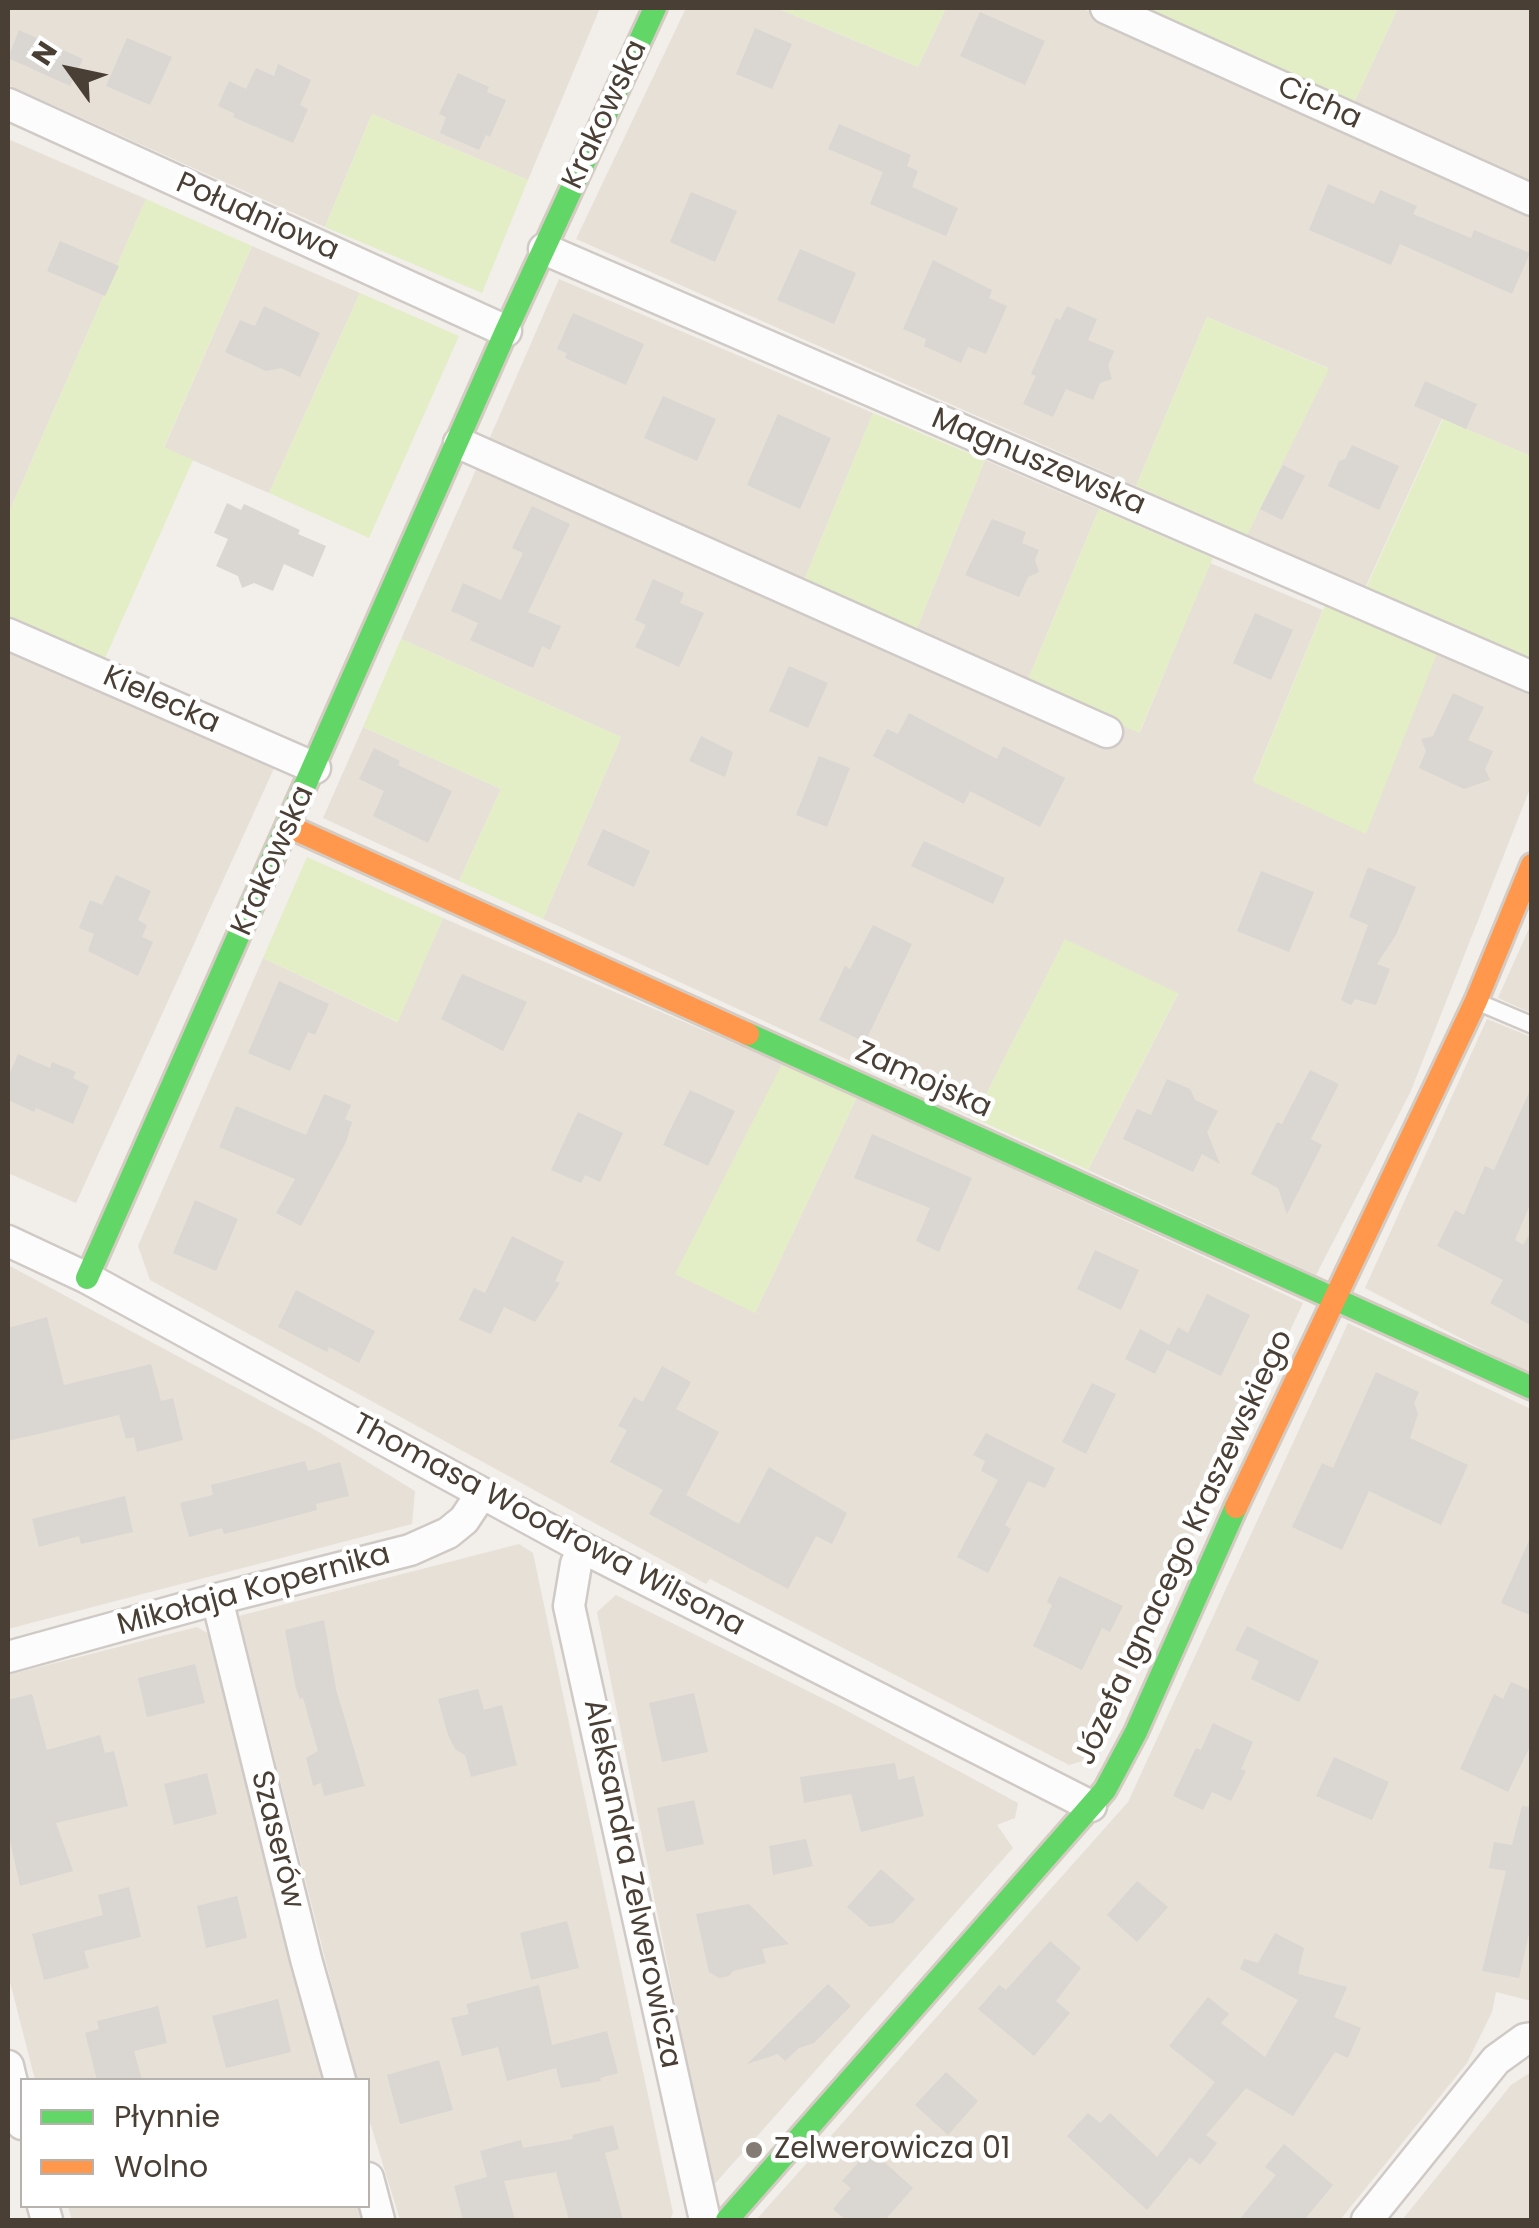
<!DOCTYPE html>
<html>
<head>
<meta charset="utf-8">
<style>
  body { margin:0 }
  #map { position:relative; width:1539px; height:2228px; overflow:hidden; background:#f2eeea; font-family:Poppins,sans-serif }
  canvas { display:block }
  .frame { position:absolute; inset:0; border:10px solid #493f35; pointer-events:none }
  .legend { position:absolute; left:20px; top:2078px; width:350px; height:130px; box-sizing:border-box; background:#fff; border:2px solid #b6b2ae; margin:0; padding:12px 18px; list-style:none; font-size:30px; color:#493f35 }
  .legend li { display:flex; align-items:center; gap:20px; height:50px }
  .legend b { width:50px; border:2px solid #b6b2ae }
  .north { position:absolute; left:20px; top:20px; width:100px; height:100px; -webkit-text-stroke:8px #fff; paint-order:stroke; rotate:303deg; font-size:28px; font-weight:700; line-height:40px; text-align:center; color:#493f35 }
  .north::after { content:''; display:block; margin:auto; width:35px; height:45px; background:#493f35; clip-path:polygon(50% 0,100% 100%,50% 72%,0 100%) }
</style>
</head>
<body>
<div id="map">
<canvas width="1539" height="2228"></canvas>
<div class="frame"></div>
<ul class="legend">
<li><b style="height:12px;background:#63d668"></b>Płynnie</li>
<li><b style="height:12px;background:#ff974d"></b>Wolno</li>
</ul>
<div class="north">N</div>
</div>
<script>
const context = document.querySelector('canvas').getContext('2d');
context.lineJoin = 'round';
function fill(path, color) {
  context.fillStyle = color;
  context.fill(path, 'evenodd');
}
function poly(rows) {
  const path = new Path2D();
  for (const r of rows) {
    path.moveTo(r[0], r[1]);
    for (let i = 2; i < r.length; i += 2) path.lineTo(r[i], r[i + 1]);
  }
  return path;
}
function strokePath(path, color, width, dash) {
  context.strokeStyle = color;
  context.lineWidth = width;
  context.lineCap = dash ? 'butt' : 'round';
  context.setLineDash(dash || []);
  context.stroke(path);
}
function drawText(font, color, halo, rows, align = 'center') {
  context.font = font + ' Poppins,sans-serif';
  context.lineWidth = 9;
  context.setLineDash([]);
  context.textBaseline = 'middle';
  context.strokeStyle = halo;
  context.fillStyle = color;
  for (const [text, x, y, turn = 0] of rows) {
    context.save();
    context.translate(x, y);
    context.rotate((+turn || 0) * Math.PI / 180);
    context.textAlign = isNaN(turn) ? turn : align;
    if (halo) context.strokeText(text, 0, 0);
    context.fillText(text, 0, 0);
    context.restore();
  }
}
fill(poly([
  [8,8,600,8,528,180,372,114,325,227,8,85],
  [686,8,777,8,918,67,946,8,1081,8,1531,212,1531,456,1442,419,1361,597,1242,545,1328,368,1207,317,1136,486,576,239],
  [1398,8,1531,8,1531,190,1352,107],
  [8,139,146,199,8,515],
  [252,246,360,293,269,493,164,448],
  [559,279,873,413,803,583,488,442],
  [985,460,1099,509,1027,682,915,633],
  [478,465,1108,744,1120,723,1140,732,1210,563,1323,610,1253,781,1438,651,1531,692,1531,786,1410,1093,1316,1275,1088,1170,1178,994,1065,940,974,1118,543,919,621,737,401,639],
  [8,646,276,764,76,1203,8,1173],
  [363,727,501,789,459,881,323,818],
  [443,918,782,1064,755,1313,857,1097,1303,1303,1089,1759,1069,1765,710,1579,706,1584,150,1280,138,1246,263,958,397,1022],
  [1531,924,1531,1013,1498,998],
  [1487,1019,1531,1037,1531,1375,1365,1288],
  [8,1265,317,1431,415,1491,412,1524,8,1629],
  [1348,1323,1531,1409,1531,2001,1496,1992,1492,2012,1467,2063,1340,2220,756,2220,1128,1802],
  [519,1544,533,1553,673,2213,670,2220,400,2220,368,2116,368,2080,357,2080,352,2066,239,1616],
  [616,1595,840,1707,1018,1803,1015,1818,997,1825,1013,1848,712,2187,597,1612],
  [197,1627,209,1634,327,2080,35,2080,8,1974,8,1675],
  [1531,2072,1531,2220,1402,2220,1511,2085],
  [68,2206,360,2206,364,2220,72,2220]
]), '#e7e0d7');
fill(poly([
  [777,8,946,8,918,67],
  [1131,8,1398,8,1352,107],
  [372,114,528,180,482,293,325,227],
  [146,199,252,246,164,447,193,460,102,665,8,623,8,515],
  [360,293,459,336,369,538,269,493],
  [1207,317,1329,369,1247,535,1136,486],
  [873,413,985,460,915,633,803,583],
  [1443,419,1531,456,1531,661,1366,588],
  [1099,509,1213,558,1139,733,1027,682],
  [1327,601,1438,651,1366,834,1253,782],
  [401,639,621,737,543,919,459,881,501,789,363,727],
  [307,857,443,918,398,1022,263,958],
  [1065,939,1178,993,1088,1170,974,1118],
  [782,1064,857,1097,755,1313,675,1274]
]), '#e3eec7');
fill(poly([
  [980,12,1045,41,1025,85,960,56],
  [755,28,792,44,772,89,736,74],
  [19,30,83,59,70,86,8,58],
  [127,38,172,57,150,105,106,86],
  [278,64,311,80,300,105,308,109,293,143,233,117,235,114,218,106,229,81,246,89,256,68,274,76],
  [458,73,489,87,487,92,506,100,490,137,486,135,479,150,440,133,446,117,439,114],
  [839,124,911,155,907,166,918,171,912,187,958,208,946,236,870,204,883,172,828,149],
  [1328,184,1374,204,1380,190,1417,206,1413,214,1471,238,1474,230,1530,253,1512,294,1400,244,1391,265,1309,230],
  [691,192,737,211,715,262,670,242],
  [60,241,119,266,105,296,47,271],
  [800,249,856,273,834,324,777,300],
  [933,260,992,290,989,298,1007,306,986,354,968,347,961,363,924,346,926,339,903,329],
  [264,306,320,333,300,377,281,368,266,371,225,352,240,320,255,326],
  [1067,306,1097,319,1088,340,1114,351,1108,366,1112,379,1100,383,1093,400,1066,389,1053,417,1023,404,1036,376,1031,374,1056,318,1060,320],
  [573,313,644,344,626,385,565,358,567,353,557,349],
  [1425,381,1477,404,1466,429,1414,406],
  [663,396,716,419,697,461,644,438],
  [778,414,831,438,800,509,747,485],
  [1352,445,1399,466,1379,510,1328,486,1339,461,1345,459],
  [1283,465,1305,476,1282,520,1260,509],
  [227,503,241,510,244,504,300,530,298,534,326,546,313,577,284,564,273,591,254,583,242,588,238,576,216,566,228,539,214,533],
  [532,506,570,524,528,612,561,626,550,650,542,646,533,668,470,640,478,623,451,611,463,583,501,600,523,553,512,548],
  [992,519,1026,532,1022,543,1039,550,1035,560,1039,572,1028,577,1019,597,965,575],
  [653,579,684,593,680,603,704,613,679,667,635,647,646,625,635,620],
  [1255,613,1293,630,1271,680,1233,663],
  [789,666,828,683,808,728,769,711],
  [1453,693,1484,707,1468,740,1493,751,1485,769,1490,780,1464,789,1419,768,1426,751,1421,739,1433,736],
  [909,713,997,759,1003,746,1065,778,1040,827,970,791,964,804,873,756,887,729,898,734],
  [701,736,733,752,725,777,689,761],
  [374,748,400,761,398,765,452,791,428,843,373,816,384,791,359,779],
  [819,756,850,768,827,827,796,815],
  [603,829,650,851,634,887,587,865],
  [924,841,1005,878,993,904,911,866],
  [1368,867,1416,887,1396,935,1377,964,1390,969,1376,1005,1355,999,1351,1005,1341,1000,1368,925,1349,917],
  [1261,871,1314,892,1289,952,1237,931],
  [116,875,151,891,138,920,147,925,142,937,153,942,138,976,88,951,94,934,79,928,90,900,102,905],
  [873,925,912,944,865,1042,819,1020,845,966,850,969],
  [462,974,527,1002,503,1051,441,1019],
  [279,981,329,1004,315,1035,308,1032,290,1071,248,1053],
  [18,1054,50,1068,52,1062,76,1072,73,1078,89,1086,73,1124,36,1108,34,1112,8,1100,8,1078],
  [1310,1070,1339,1084,1311,1139,1322,1145,1287,1214,1278,1188,1251,1174,1277,1122,1282,1124],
  [1167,1079,1190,1089,1195,1100,1218,1111,1207,1132,1220,1164,1202,1154,1193,1172,1123,1139,1137,1109,1151,1115],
  [1532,1086,1532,1200,1515,1240,1523,1245,1532,1230,1532,1326,1490,1303,1503,1280,1437,1246,1455,1210,1464,1215,1485,1166,1494,1170],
  [690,1090,735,1111,708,1166,663,1145],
  [324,1094,351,1105,345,1119,352,1122,346,1142,301,1226,276,1213,295,1179,219,1147,236,1106,306,1135],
  [578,1112,623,1133,600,1182,585,1175,581,1183,551,1170],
  [872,1134,972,1178,939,1252,916,1241,930,1208,854,1178],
  [195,1200,238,1219,216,1271,173,1253],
  [512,1236,564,1262,555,1281,560,1283,535,1322,504,1307,491,1334,459,1320,474,1288,485,1293],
  [1095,1250,1139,1270,1121,1310,1077,1289],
  [296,1290,375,1331,359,1363,329,1347,327,1352,278,1327],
  [1207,1294,1250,1315,1221,1376,1167,1350,1155,1374,1125,1359,1140,1329,1169,1345,1178,1327,1188,1333],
  [47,1317,64,1385,151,1364,161,1401,173,1398,183,1440,137,1452,134,1437,126,1439,119,1415,8,1441,8,1328],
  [662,1366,691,1382,676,1409,719,1432,686,1495,739,1524,769,1467,847,1513,832,1544,816,1536,788,1589,649,1514,663,1490,610,1462,627,1430,618,1426,634,1397,643,1402],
  [1376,1372,1419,1392,1414,1403,1418,1414,1410,1438,1468,1465,1441,1525,1369,1491,1342,1550,1292,1527,1322,1463,1333,1468],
  [1092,1383,1116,1394,1086,1454,1062,1442],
  [986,1433,1055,1468,1045,1488,1028,1481,1005,1525,1011,1529,988,1573,957,1557,998,1480,981,1471,985,1461,973,1455],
  [305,1461,308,1471,340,1462,349,1496,316,1504,317,1510,253,1527,224,1534,222,1528,189,1537,180,1503,213,1495,211,1485],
  [125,1496,133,1532,81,1544,79,1536,39,1547,32,1519],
  [1532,1534,1532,1616,1501,1603],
  [1059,1576,1123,1606,1110,1632,1102,1628,1082,1670,1033,1646,1052,1605,1047,1602],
  [324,1620,336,1689,365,1786,324,1796,321,1783,313,1786,306,1758,318,1751,303,1698,300,1699,296,1689,285,1630],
  [1247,1626,1319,1661,1299,1702,1251,1679,1259,1661,1235,1650],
  [195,1664,205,1703,147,1717,138,1678],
  [1511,1682,1532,1691,1532,1742,1508,1792,1460,1769,1494,1694,1503,1699],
  [478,1689,484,1710,502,1705,517,1765,471,1777,465,1755,455,1749,448,1735,438,1699],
  [694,1693,708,1752,662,1762,649,1703],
  [32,1694,47,1750,100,1735,105,1753,114,1751,128,1806,56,1823,73,1871,20,1886,8,1831,8,1700],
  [1213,1723,1253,1742,1241,1769,1246,1771,1231,1801,1212,1792,1203,1810,1173,1796,1196,1748,1201,1750],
  [1334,1757,1389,1782,1372,1820,1316,1796],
  [895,1763,898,1780,914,1776,924,1816,861,1832,851,1794,804,1803,800,1777],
  [207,1773,217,1814,174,1825,164,1784],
  [694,1800,704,1844,666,1852,657,1808],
  [1522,1806,1532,1807,1532,1920,1519,1978,1482,1971,1506,1871,1489,1868,1494,1842,1512,1845],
  [806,1839,813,1866,773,1875,769,1846],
  [881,1869,915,1899,893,1923,870,1927,847,1907],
  [1137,1881,1168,1907,1137,1942,1107,1915],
  [129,1887,141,1937,84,1951,89,1968,44,1980,32,1934,103,1915,98,1895],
  [237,1896,247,1938,206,1948,197,1906],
  [749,1904,789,1944,762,1949,766,1963,733,1971,729,1976,719,1978,709,1972,696,1914],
  [567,1921,579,1968,531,1980,520,1933],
  [1275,1933,1304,1948,1298,1974,1347,1987,1334,2017,1361,2028,1348,2058,1335,2052,1293,2116,1246,2088,1206,2135,1217,2143,1200,2165,1190,2157,1147,2210,1067,2136,1088,2113,1100,2123,1110,2113,1157,2157,1215,2082,1169,2046,1208,1997,1229,2014,1221,2023,1265,2057,1298,2000,1240,1969,1244,1959,1258,1963],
  [1050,1941,1081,1968,1056,2001,1070,2013,1034,2056,978,2009,999,1985,1006,1990],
  [828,1984,851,2006,814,2043,799,2048,785,2061,778,2054,747,2064],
  [539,1985,552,2045,607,2031,618,2073,600,2078,601,2081,561,2088,556,2068,507,2081,498,2047,462,2056,451,2018,469,2014,466,2004],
  [278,1999,291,2052,226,2068,212,2016],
  [158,2006,167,2043,134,2051,142,2080,97,2080,85,2033,99,2029,97,2021],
  [439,2060,453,2110,400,2124,387,2075],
  [946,2072,978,2101,948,2135,915,2105],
  [613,2125,619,2149,605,2153,623,2220,569,2220,556,2172,504,2181,515,2220,463,2220,454,2186,487,2177,480,2151,521,2140,523,2148,573,2139,572,2135],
  [1284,2144,1333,2185,1304,2220,1239,2220,1276,2175,1265,2167],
  [870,2149,913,2188,885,2220,846,2220,833,2209,851,2188,842,2181]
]), '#dad6d1');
const lane = poly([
  [1480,1003,1532,1025]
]);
const street = poly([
  [1106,8,1532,200],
  [8,104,506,331],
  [544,249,1532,677],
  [459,443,1107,732],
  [8,634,315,768],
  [8,1241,87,1278,583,1548,1091,1806],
  [583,1548,576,1564,569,1606,705,2220],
  [217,1599,306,1959,340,2080],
  [8,1657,217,1599,410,1550,448,1533,464,1520,482,1493],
  [8,2066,22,2124],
  [368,2178,379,2220],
  [43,2206,47,2220],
  [1367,2220,1496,2060,1525,2039,1532,2038]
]);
const fast = poly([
  [748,1034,1532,1388],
  [87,1278,506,331,655,8],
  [727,2220,1105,1790,1136,1732,1236,1507]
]);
const slow = poly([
  [290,827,748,1034],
  [1236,1507,1476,1001,1532,865]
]);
strokePath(lane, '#cfcac6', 20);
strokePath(street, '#cfcac6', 35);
strokePath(fast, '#d4ccc2', 28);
strokePath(slow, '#d4ccc2', 28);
strokePath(lane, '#fdfcfc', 15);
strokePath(street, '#fdfcfc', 30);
strokePath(fast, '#63d668', 22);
strokePath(slow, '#ff974d', 22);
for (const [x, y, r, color] of [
  [754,2150,10,"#847c74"]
]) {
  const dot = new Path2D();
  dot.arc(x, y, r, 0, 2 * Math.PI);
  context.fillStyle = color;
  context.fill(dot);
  strokePath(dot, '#fff', 4);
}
drawText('30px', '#493f35', '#fff', [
  ["Cicha",1319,104,24],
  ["Krakowska",606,115,-65],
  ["Południowa",257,218,24],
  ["Magnuszewska",1038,463,23],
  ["Kielecka",161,701,24],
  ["Krakowska",274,861,-66],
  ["Zamojska",923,1081,24],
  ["Thomasa Woodrowa Wilsona",548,1526,28],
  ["Józefa Ignacego Kraszewskiego",1185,1548,-65],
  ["Mikołaja Kopernika",254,1591,-15],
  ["Szaserów",276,1840,76],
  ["Aleksandra Zelwerowicza",631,1884,78]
]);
drawText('30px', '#493f35', '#fff', [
  ["Zelwerowicza 01",774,2150]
], 'left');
</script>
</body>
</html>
